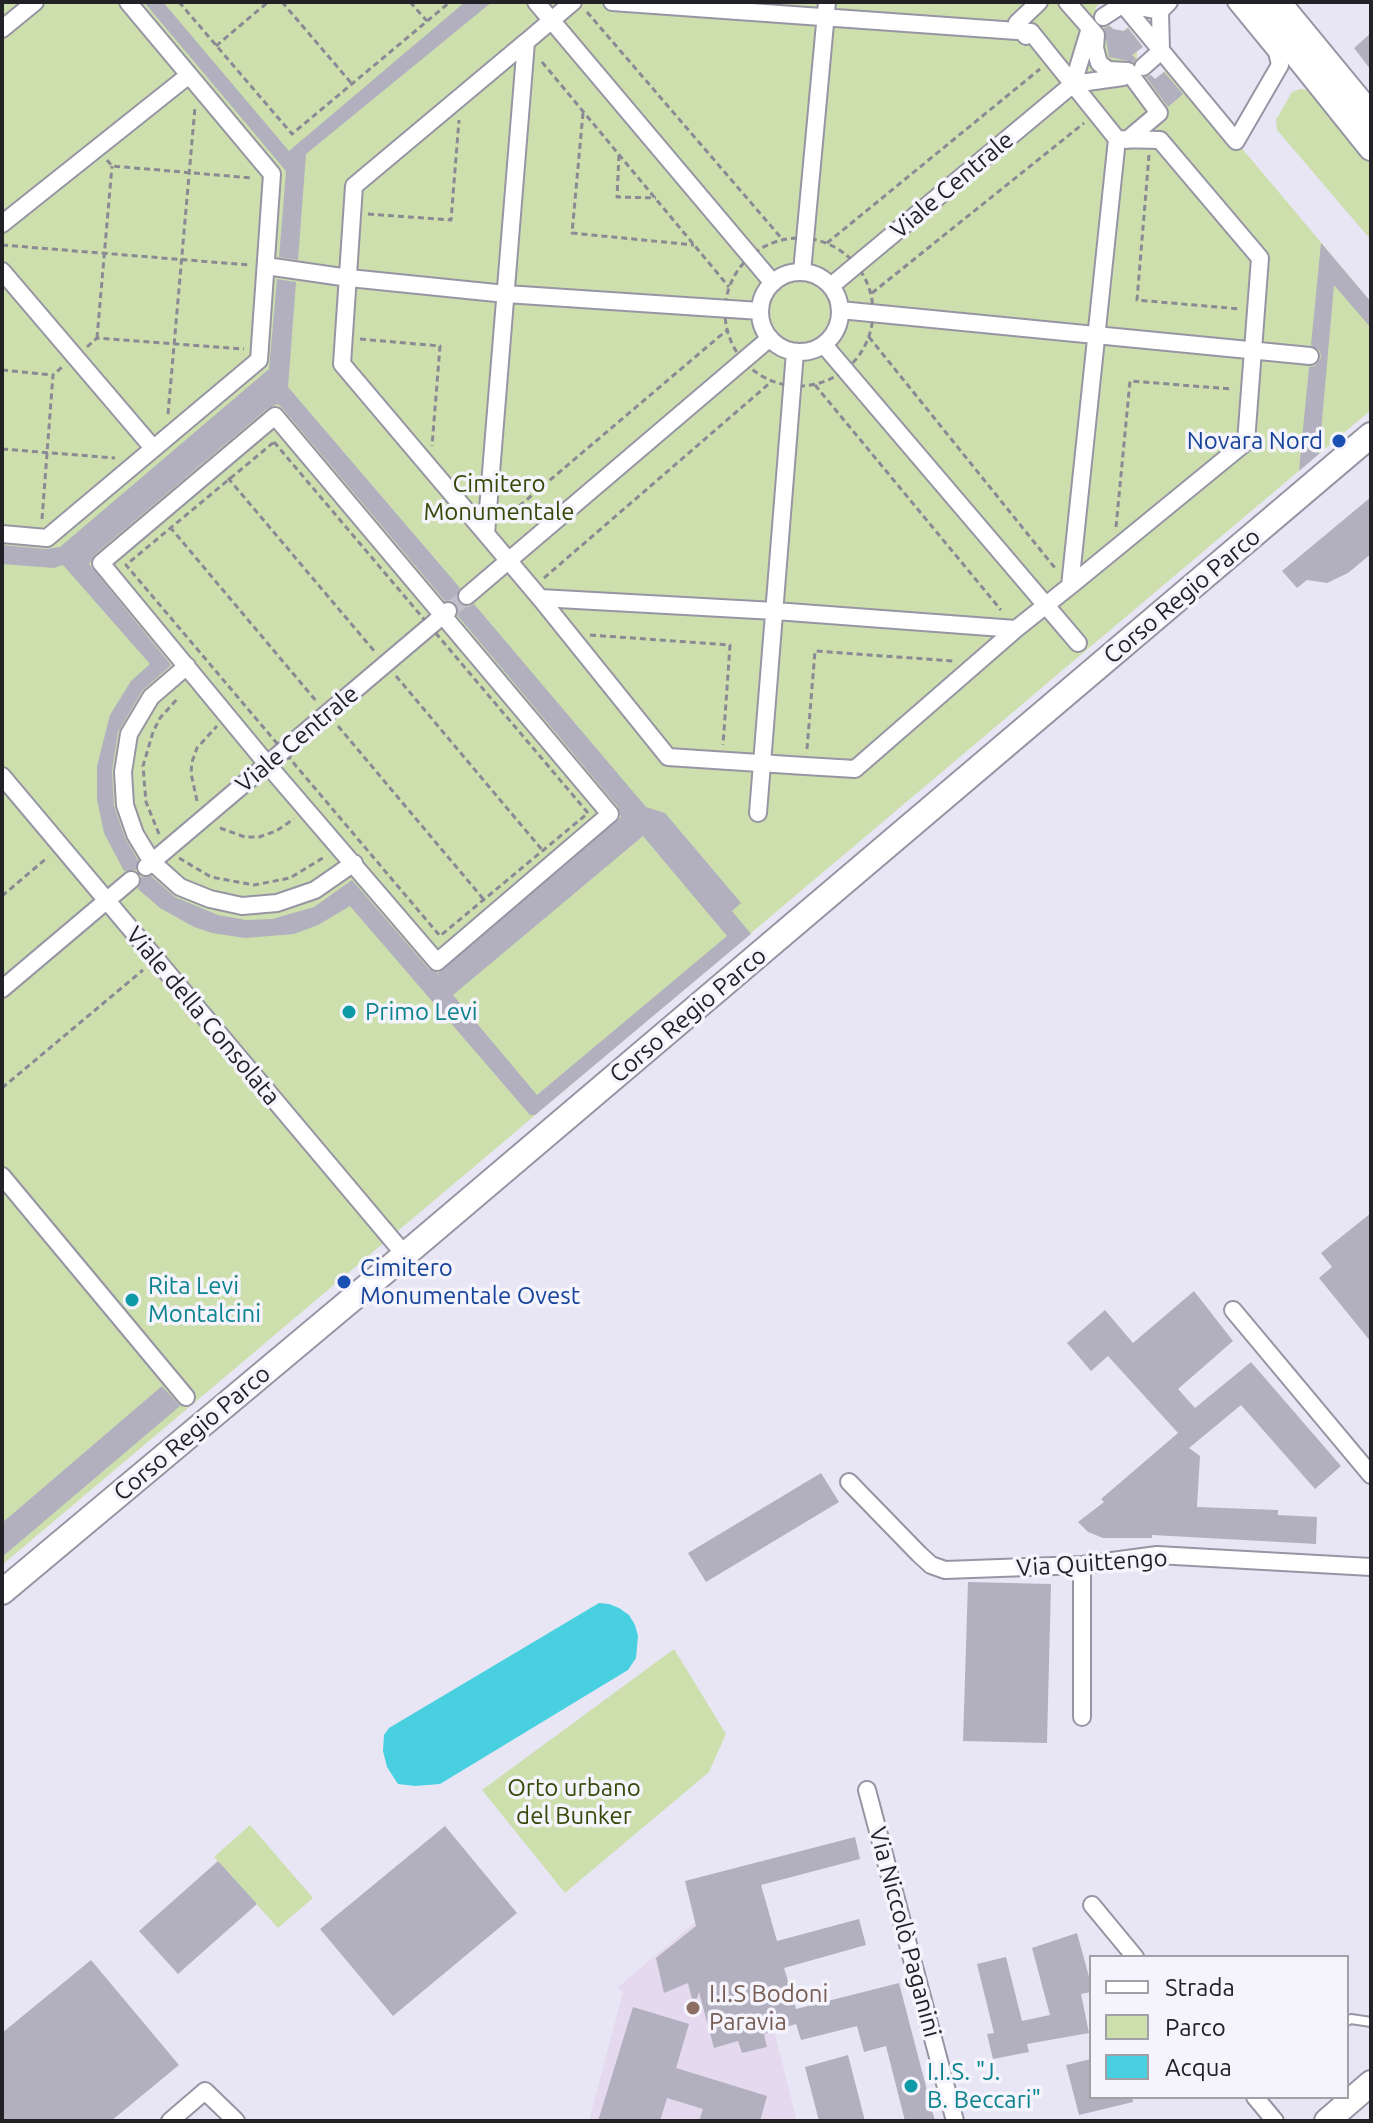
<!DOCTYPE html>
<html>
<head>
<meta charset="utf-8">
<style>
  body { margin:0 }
  #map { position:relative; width:1373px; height:2123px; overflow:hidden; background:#e8e6f5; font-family:Ubuntu,sans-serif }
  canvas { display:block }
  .frame { position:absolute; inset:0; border:4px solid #212126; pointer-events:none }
  .legend { position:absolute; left:1089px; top:1955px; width:260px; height:144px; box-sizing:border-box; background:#f5f4fd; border:2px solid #a0a0a7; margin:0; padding:10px 14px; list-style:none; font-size:24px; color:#212126 }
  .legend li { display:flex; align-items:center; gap:16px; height:40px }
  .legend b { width:40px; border:2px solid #a0a0a7 }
</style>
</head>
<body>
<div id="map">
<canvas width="1373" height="2123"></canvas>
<div class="frame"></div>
<ul class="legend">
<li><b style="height:10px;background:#fff"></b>Strada</li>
<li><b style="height:22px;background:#ccdfad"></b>Parco</li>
<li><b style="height:22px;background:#48d0e0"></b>Acqua</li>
</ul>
</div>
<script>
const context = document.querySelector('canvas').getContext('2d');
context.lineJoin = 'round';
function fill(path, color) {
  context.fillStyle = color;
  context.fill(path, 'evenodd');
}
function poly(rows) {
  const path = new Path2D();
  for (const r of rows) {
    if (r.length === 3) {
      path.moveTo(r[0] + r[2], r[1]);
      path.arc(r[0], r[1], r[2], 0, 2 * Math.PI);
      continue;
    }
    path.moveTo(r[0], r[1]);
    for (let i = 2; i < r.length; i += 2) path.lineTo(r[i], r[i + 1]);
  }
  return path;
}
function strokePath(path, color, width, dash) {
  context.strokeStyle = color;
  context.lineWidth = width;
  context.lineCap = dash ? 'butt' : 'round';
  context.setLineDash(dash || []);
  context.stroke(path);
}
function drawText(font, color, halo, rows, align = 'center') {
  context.font = font + ' Ubuntu,sans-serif';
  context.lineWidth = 7;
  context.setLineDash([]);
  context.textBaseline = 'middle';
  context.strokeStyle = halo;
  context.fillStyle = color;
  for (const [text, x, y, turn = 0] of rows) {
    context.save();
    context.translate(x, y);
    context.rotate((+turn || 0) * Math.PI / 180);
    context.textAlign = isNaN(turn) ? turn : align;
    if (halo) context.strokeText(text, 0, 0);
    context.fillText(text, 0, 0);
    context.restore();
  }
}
fill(poly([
  [717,1904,767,1906,790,1988,765,1996,797,2121,589,2121,623,1992,618,1987]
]), '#e4d9ee');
fill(poly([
  [2,2,1101,2,1095,8,1113,29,1122,32,1128,27,1143,47,1137,51,1137,59,1154,80,1172,65,1371,302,1371,410,2,1565],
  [1300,89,1310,90,1371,160,1371,240,1277,130,1276,120,1292,92],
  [674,1649,726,1734,709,1772,565,1893,482,1790],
  [250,1825,313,1898,278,1928,214,1857]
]), '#ccdfad');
fill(poly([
  [599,1603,609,1604,619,1608,629,1615,635,1625,638,1636,636,1658,628,1670,440,1784,415,1786,398,1784,387,1767,383,1751,384,1735,389,1728]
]), '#48d0e0');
fill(poly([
  [144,2,163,2,289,151,465,2,492,2,306,154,298,260,279,257,286,171],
  [1110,26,1113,29,1124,31,1128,28,1143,47,1132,55,1136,59,1134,62,1109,57,1104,28],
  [1371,33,1371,70,1354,48],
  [1164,72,1183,94,1168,107,1146,77,1151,75,1155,79],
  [1321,243,1371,302,1371,328,1334,285,1319,454,1299,471,1309,367,1315,366,1321,358,1320,351,1311,345],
  [277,279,296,282,288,387,460,588,456,597,459,604,468,607,474,604,646,807,665,813,741,903,732,911,751,934,535,1115,530,1115,350,906,318,925,294,934,245,938,212,933,194,927,160,908,138,889,141,877,151,876,175,897,218,915,246,920,272,919,314,907,352,880,429,969,438,973,621,817,618,807,458,616,457,605,451,600,445,601,283,409,278,404,268,408,94,555,89,564,171,665,142,691,118,732,112,771,114,806,125,838,138,860,136,870,124,871,104,833,97,799,97,766,110,715,131,681,150,664,63,565,54,568,2,564,2,545,46,549,60,547,269,369],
  [643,836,727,936,537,1095,453,995],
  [1371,497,1371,554,1348,573,1327,583,1307,580,1297,588,1282,571],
  [1371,1213,1371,1342,1319,1278,1332,1267,1321,1253],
  [1194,1291,1233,1341,1178,1389,1195,1408,1251,1362,1341,1466,1315,1489,1241,1405,1189,1448,1200,1456,1197,1507,1278,1510,1278,1515,1317,1517,1316,1544,1152,1535,1152,1538,1103,1538,1088,1532,1078,1522,1104,1502,1101,1499,1178,1433,1108,1356,1091,1371,1067,1343,1105,1310,1133,1343],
  [162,1386,180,1406,2,1557,2,1523],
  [821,1473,839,1502,706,1582,688,1553],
  [968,1582,1051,1584,1047,1743,963,1741],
  [445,1826,517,1913,393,2016,320,1929],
  [855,1837,860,1859,761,1885,777,1941,859,1919,866,1945,784,1968,796,2009,899,1983,935,2121,905,2121,886,2046,864,2052,857,2026,801,2040,796,2024,764,2034,767,2047,742,2053,738,2041,714,2048,699,1992,694,2007,688,1983,664,1993,656,1958,696,1926,685,1881],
  [218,1861,257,1904,178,1974,139,1931],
  [1077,1933,1091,1984,1091,1992,1081,1994,1089,2033,1027,2044,1029,2052,993,2059,987,2034,994,2033,977,1964,1006,1957,1022,2021,1050,2015,1032,1948],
  [91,1960,179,2065,111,2121,2,2121,2,2033],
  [633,2007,689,2024,676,2068,767,2096,760,2121,699,2121,703,2109,667,2098,660,2121,598,2121],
  [848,2055,865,2121,819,2121,805,2067],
  [1091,2059,1091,2097,1132,2097,1133,2102,1079,2115,1066,2065]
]), '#b2b0bf');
strokePath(poly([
  [450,610,467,596]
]), '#c0bfcc', 16, [16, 8]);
const lane = poly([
  [1347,2021,1351,2019,1371,2022]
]);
const street = poly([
  [536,2,773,283],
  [573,2,526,42,486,534,540,598,775,611,1016,629,1070,586,1117,139,1031,32,612,2],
  [1067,2,1096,35,1095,48,1099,63,1108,70,1128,71,1159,113,1127,140],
  [1121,2,1236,141,1280,65,1277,52,1236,2],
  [1103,17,1123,4,1160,11,1169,2],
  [2,29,35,2],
  [1026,36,1017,23,1039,2],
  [1143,67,1161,51,1160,11],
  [1073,84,1123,77],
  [1073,84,1090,28],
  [2,224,189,75],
  [266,266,349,278,506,294,760,311],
  [2,271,153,448],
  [802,272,827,2],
  [800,312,40],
  [831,286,1073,84],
  [840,310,1310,356],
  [824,345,1078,643],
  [275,416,610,814,437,962,267,764,101,563,275,416],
  [2,534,47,538,259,360,272,174,128,2],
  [486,534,342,364,354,186,526,42],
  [1070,586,1246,442,1260,258,1160,140,1117,139],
  [467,596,770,338],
  [540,598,668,757,805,766,855,769,1016,629],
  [187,666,151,697,129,734,123,772,125,805,135,834,152,862,180,887,210,899,242,906,277,903,315,890,354,863],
  [2,776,405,1255],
  [758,813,795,352],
  [146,867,448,611],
  [2,989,131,880],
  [2,1176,186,1397],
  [1233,1310,1371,1475],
  [849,1482,919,1554,931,1565,945,1570,1082,1565,1157,1555,1371,1567],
  [1082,1565,1082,1717],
  [867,1790,955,2121],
  [1092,1905,1135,1957],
  [1255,2097,1275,2121],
  [170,2121,205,2091,236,2121]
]);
const secondary = poly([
  [1254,2,1371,148],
  [1278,2,1371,115],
  [2,1592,394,1264,1371,435],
  [1327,2121,1371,2083]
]);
strokePath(lane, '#9795a4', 12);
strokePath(street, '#9795a4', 20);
strokePath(secondary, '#9795a4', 28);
strokePath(poly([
  [179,2,292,134,450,2],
  [282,2,352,84],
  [410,2,427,21],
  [587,12,783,240],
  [216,46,268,2],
  [542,62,729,287],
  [583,113,572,233,694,245],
  [619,155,617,197,656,198],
  [1149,155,1137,300,1240,309],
  [107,160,112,166,252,178],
  [368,214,451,220,459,120],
  [799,312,74],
  [827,243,1040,69],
  [2,245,249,265],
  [872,293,1084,123],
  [869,337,1055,568],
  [97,338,112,166],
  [360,339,440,346,432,446],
  [87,347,97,338,244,349],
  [2,370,53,375],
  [815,385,1001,610],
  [168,414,195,107],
  [274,442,588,813,440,936,126,565,274,442],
  [2,449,115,458],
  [228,478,375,652],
  [42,519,53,375,62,367],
  [504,519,727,330],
  [170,527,317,702],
  [1116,527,1130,381,1232,389],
  [544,578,771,382],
  [590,635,730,645,723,745],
  [396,676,543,851],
  [338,726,485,901],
  [807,749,815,651,953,661],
  [197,801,191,773,192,762,197,748,217,726],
  [220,828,245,837,259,837,276,831,294,819],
  [159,834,146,802,143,766,153,732,160,718,178,698],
  [179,858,211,877,254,885,290,878,326,856],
  [2,896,48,857],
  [2,1088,143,970]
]), '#8a8994', 3, [6, 4]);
strokePath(lane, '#fff', 8);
strokePath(street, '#fff', 16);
strokePath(secondary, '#fff', 24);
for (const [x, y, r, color] of [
  [1339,441,8,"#1a4fb4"],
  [349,1012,8,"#0f9aa8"],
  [344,1282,8,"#1a4fb4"],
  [132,1300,8,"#0f9aa8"],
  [693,2008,8,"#8d6e63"],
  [911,2086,8,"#0f9aa8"]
]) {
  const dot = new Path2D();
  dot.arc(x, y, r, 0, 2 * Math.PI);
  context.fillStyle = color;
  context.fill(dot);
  strokePath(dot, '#f5f4fd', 3);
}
drawText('24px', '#212126', '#f5f4fd', [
  ["Viale Centrale",952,185,-40],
  ["Corso Regio Parco",1182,596,-40],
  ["Viale Centrale",297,739,-40],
  ["Corso Regio Parco",688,1015,-40],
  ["Viale della Consolata",203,1016,50],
  ["Corso Regio Parco",192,1433,-40],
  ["Via Quittengo",1092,1563,-4],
  ["Via Niccolò Paganini",905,1932,75]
]);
drawText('24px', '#164399', '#f5f4fd', [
  ["Novara Nord",1323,441],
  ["Cimitero",360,1268,"left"],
  ["Monumentale Ovest",360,1296,"left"]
], 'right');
drawText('24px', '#374909', '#f5f4fd', [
  ["Cimitero",499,484],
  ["Monumentale",499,512],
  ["Orto urbano",574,1788],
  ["del Bunker",574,1816]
]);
drawText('24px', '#0d838f', '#f5f4fd', [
  ["Primo Levi",365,1012],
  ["Rita Levi",148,1286],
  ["Montalcini",148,1314],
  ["I.I.S. \"J.",927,2072],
  ["B. Beccari\"",927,2100]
], 'left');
drawText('24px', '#785e54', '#f5f4fd', [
  ["I.I.S Bodoni",709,1994],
  ["Paravia",709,2022]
], 'left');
</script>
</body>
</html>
